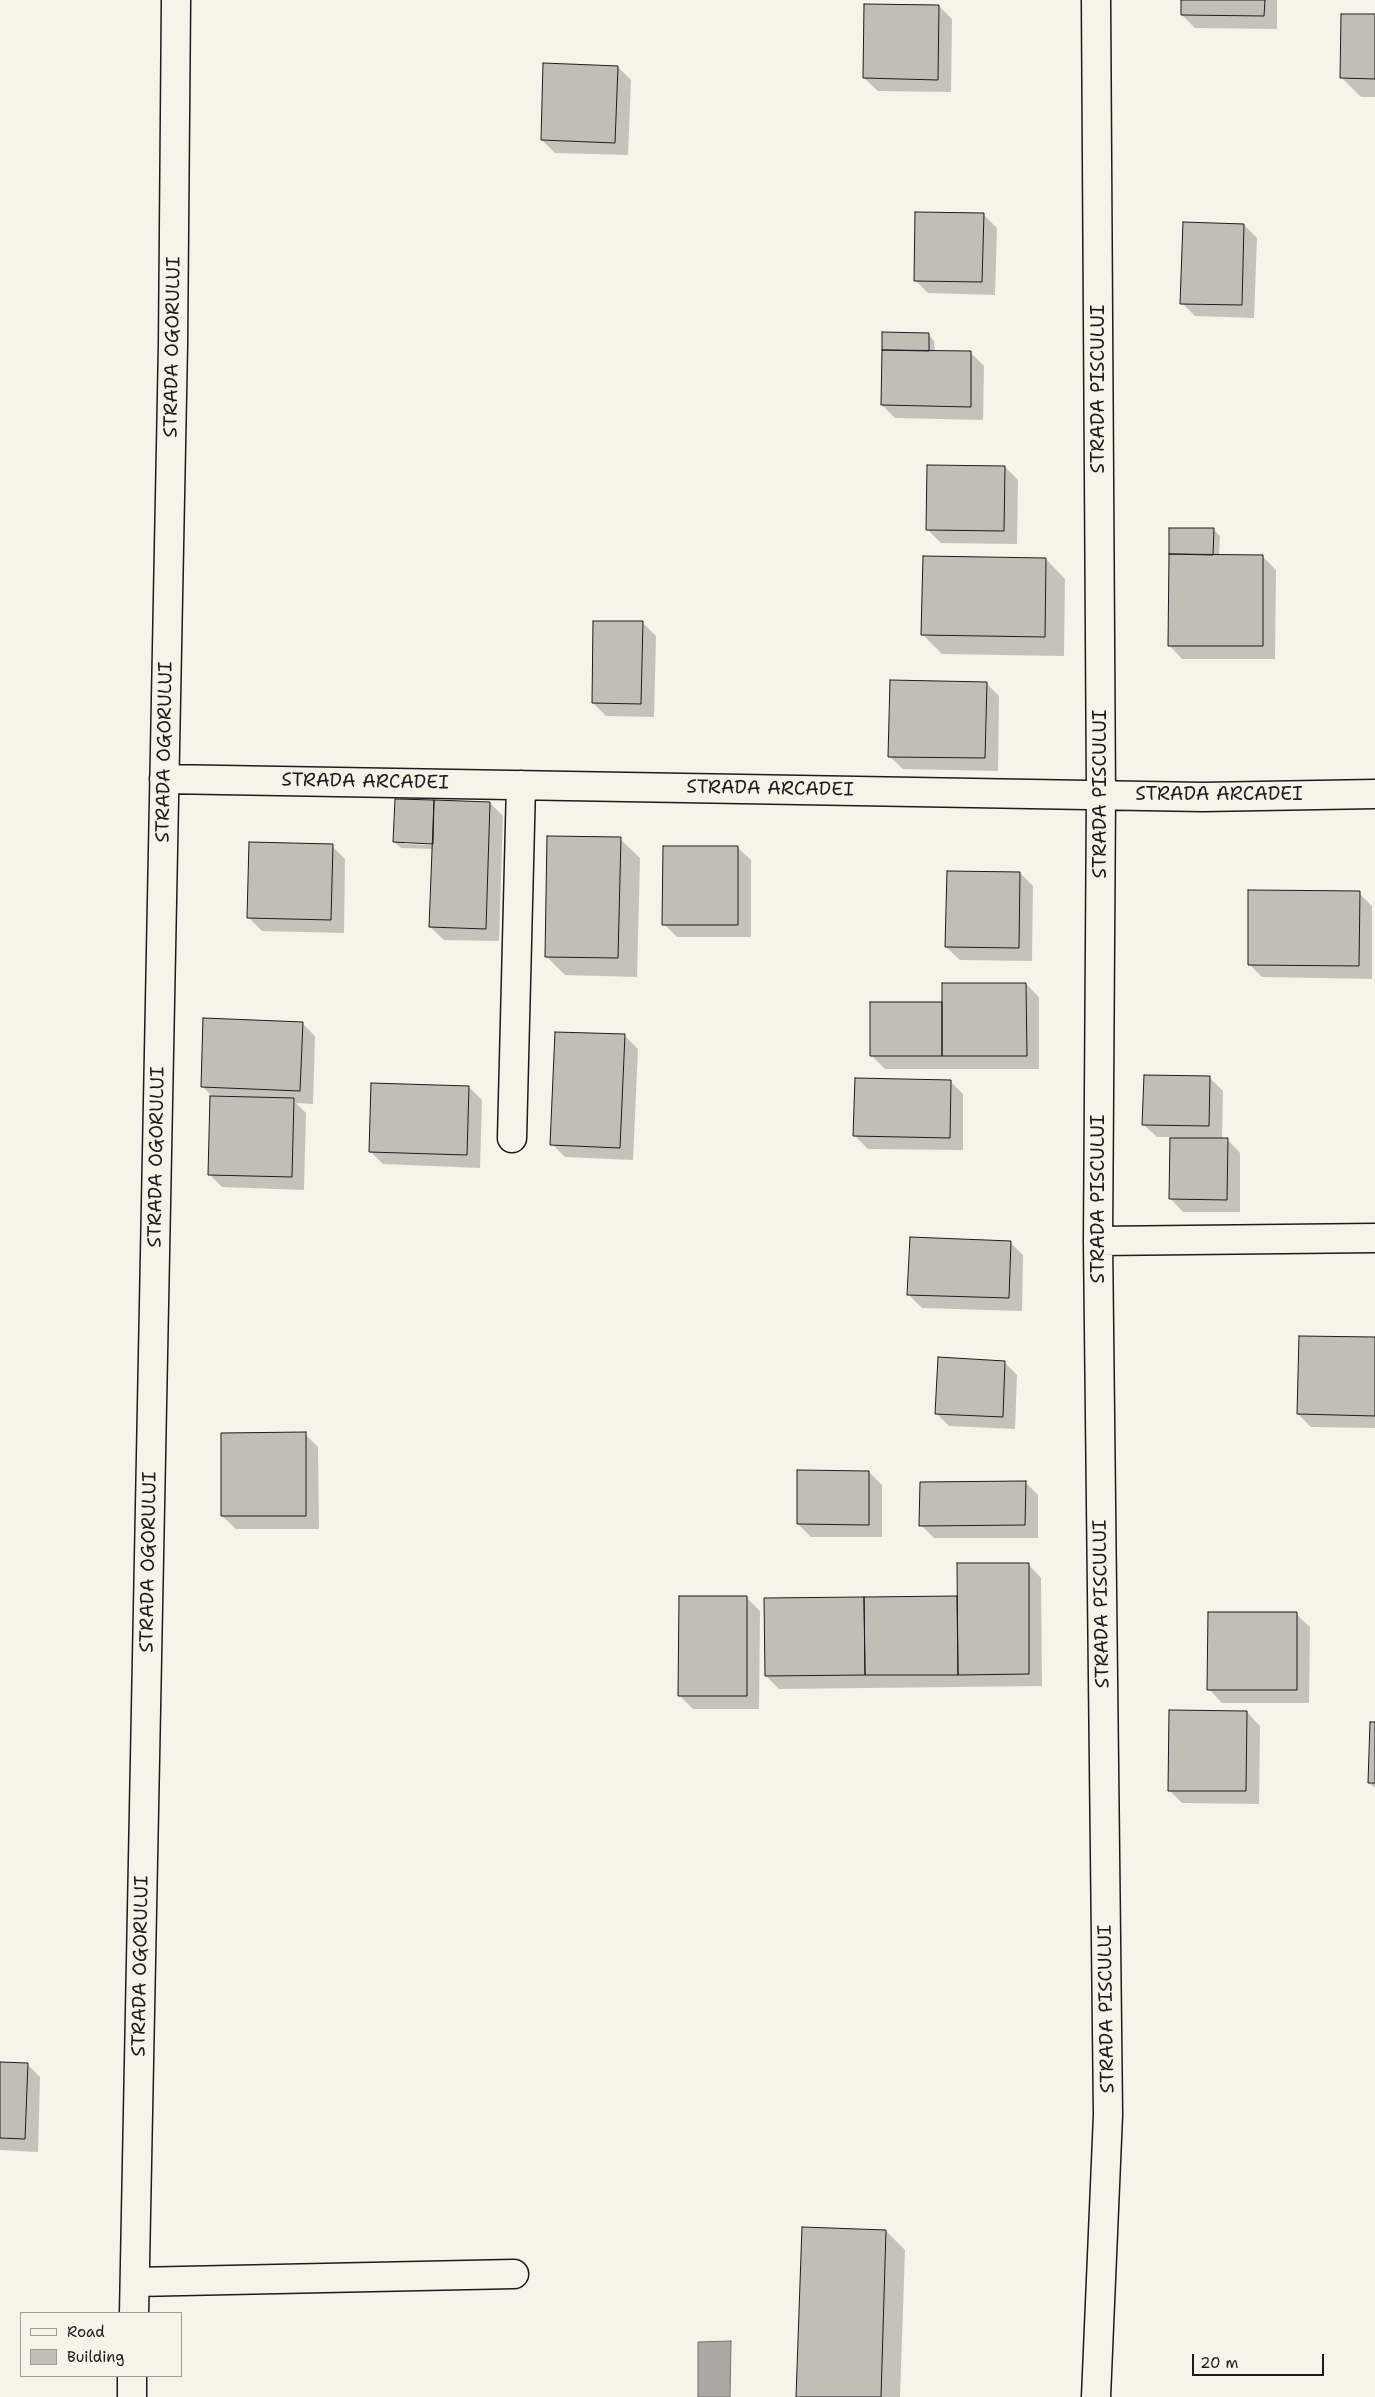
<!DOCTYPE html>
<html>
<head>
<meta charset="utf-8">
<style>
  body { margin:0 }
  #map { position:relative; width:1375px; height:2397px; overflow:hidden; background:#f7f3e8; font-family:"Shantell Sans",sans-serif }
  canvas { display:block }
  .legend { position:absolute; left:20px; top:2312px; width:162px; height:65px; box-sizing:border-box; background:#f7f3e8; border:1px solid #9f9d96; margin:0; padding:6px 9px; list-style:none; font-size:15px; color:#1c1c1c }
  .legend li { display:flex; align-items:center; gap:10px; height:25px }
  .legend b { width:25px; border:1px solid #9f9d96 }
  .scale { position:absolute; left:1192px; top:2354px; width:132px; height:22px; box-sizing:border-box; border:2px solid #1c1c1c; border-top:0; padding-left:6px; font-size:15px; line-height:18px; white-space:nowrap; color:#1c1c1c; -webkit-text-stroke:4px #f7f3e8; paint-order:stroke }
</style>
</head>
<body>
<div id="map">
<canvas width="1375" height="2397"></canvas>
<ul class="legend">
<li><b style="height:6px;background:#f7f3e8"></b>Road</li>
<li><b style="height:14px;background:#c0beb5"></b>Building</li>
</ul>
<div class="scale">20 m</div>
</div>
<script>
const context = document.querySelector('canvas').getContext('2d');
context.lineJoin = 'round';
function fill(path, color) {
  context.fillStyle = color;
  context.fill(path, 'evenodd');
}
function poly(rows) {
  const path = new Path2D();
  for (const r of rows) {
    path.moveTo(r[0], r[1]);
    for (let i = 2; i < r.length; i += 2) path.lineTo(r[i], r[i + 1]);
  }
  return path;
}
function strokePath(path, color, width, dash) {
  context.strokeStyle = color;
  context.lineWidth = width;
  context.lineCap = dash ? 'butt' : 'round';
  context.setLineDash(dash || []);
  context.stroke(path);
}
function drawText(font, color, halo, rows, align = 'center') {
  context.font = font + ' "Shantell Sans",sans-serif';
  context.lineWidth = 4;
  context.setLineDash([]);
  context.textBaseline = 'middle';
  context.strokeStyle = halo;
  context.fillStyle = color;
  for (const [text, x, y, turn = 0] of rows) {
    context.save();
    context.translate(x, y);
    context.rotate((+turn || 0) * Math.PI / 180);
    context.textAlign = isNaN(turn) ? turn : align;
    if (halo) context.strokeText(text, 0, 0);
    context.fillText(text, 0, 0);
    context.restore();
  }
}
const water = poly([
  [731,2341,730,2397,698,2397,698,2342,731,2341]
]);
fill(water, '#aca9a2');
strokePath(water, '#72716c', 1);
fill(poly([
  [1183,0,1277,0,1277,29,1195,28,1182,15],
  [939,6,952,19,951,92,878,91,864,78],
  [1375,15,1375,97,1361,97,1342,78],
  [618,67,631,80,628,155,555,153,542,140],
  [984,215,997,228,995,295,928,293,915,280],
  [1244,225,1257,238,1254,318,1195,316,1182,303],
  [928,334,934,341,935,352,971,353,984,366,983,420,895,418,882,405],
  [1005,467,1018,480,1017,544,941,543,928,530],
  [1213,529,1220,536,1219,556,1263,557,1276,570,1275,659,1182,659,1169,645],
  [1046,559,1065,579,1064,656,942,654,923,635],
  [643,623,656,636,654,717,606,716,593,703],
  [986,683,999,696,998,771,903,769,889,756],
  [490,803,503,816,499,941,444,940,430,927,433,849,401,848,394,842],
  [405,841,433,842,433,845,404,844],
  [620,839,640,858,637,977,565,975,546,956],
  [332,846,345,859,344,933,262,931,249,918],
  [737,847,751,860,751,937,677,937,664,924],
  [1020,873,1033,886,1032,961,960,960,946,947],
  [1359,893,1372,906,1372,979,1262,977,1249,964],
  [1026,984,1039,997,1039,1069,885,1069,872,1056,943,1003],
  [302,1023,315,1036,313,1104,296,1103,306,1113,304,1190,222,1187,209,1174,212,1096,202,1086],
  [624,1035,638,1049,633,1160,565,1157,552,1144],
  [1210,1078,1223,1091,1222,1139,1227,1139,1240,1153,1240,1212,1183,1212,1170,1198,1171,1137,1157,1137,1143,1124],
  [950,1081,963,1094,963,1150,868,1149,855,1136],
  [469,1087,482,1100,480,1168,383,1164,370,1151],
  [1010,1242,1023,1255,1022,1311,922,1308,909,1295],
  [1375,1339,1375,1428,1311,1427,1298,1414],
  [1004,1362,1017,1375,1015,1429,949,1426,936,1413],
  [305,1434,318,1447,319,1529,236,1529,222,1516],
  [869,1472,882,1485,882,1537,811,1537,798,1524],
  [1025,1482,1038,1495,1038,1538,934,1538,921,1525],
  [1028,1564,1041,1578,1042,1686,779,1689,766,1676,765,1600,958,1598],
  [746,1597,760,1611,759,1709,693,1709,680,1696],
  [1296,1614,1310,1627,1309,1703,1222,1703,1209,1689],
  [1247,1712,1260,1726,1259,1804,1182,1803,1169,1790],
  [1375,1723,1375,1788,1369,1783],
  [0,2063,27,2064,40,2077,38,2152,0,2150],
  [886,2231,905,2250,900,2397,798,2397]
]), '#0003');
const building = poly([
  [1181,0,1265,0,1264,16,1181,15,1181,0],
  [864,4,939,5,938,80,863,78,864,4],
  [1341,14,1375,14,1375,79,1340,78,1341,14],
  [543,63,618,66,615,143,541,140,543,63],
  [915,212,984,213,982,282,914,281,915,212],
  [1183,222,1244,224,1242,305,1180,304,1183,222],
  [882,332,929,333,929,351,882,350,882,332],
  [882,350,971,351,971,407,881,405,882,350],
  [927,465,1005,466,1004,531,926,530,927,465],
  [1169,528,1214,528,1213,555,1169,554,1169,528],
  [1169,554,1263,555,1263,646,1168,646,1169,554],
  [923,556,1046,558,1045,637,921,635,923,556],
  [593,621,643,621,641,704,592,703,593,621],
  [890,680,987,682,985,758,888,757,890,680],
  [395,799,434,800,433,844,393,842,395,799],
  [434,800,490,802,486,929,429,927,434,800],
  [547,836,621,837,618,958,545,957,547,836],
  [249,842,333,844,331,920,247,918,249,842],
  [663,846,738,846,738,925,662,925,663,846],
  [947,871,1020,872,1019,948,945,947,947,871],
  [1248,890,1360,891,1359,966,1248,965,1248,890],
  [942,983,1026,983,1027,1056,942,1056,942,983],
  [870,1002,942,1002,942,1056,870,1056,870,1002],
  [203,1018,303,1022,300,1091,201,1087,203,1018],
  [555,1032,625,1034,620,1148,550,1145,555,1032],
  [1144,1075,1210,1076,1209,1126,1142,1125,1144,1075],
  [855,1078,951,1080,950,1138,853,1136,855,1078],
  [371,1083,469,1086,467,1155,369,1152,371,1083],
  [210,1096,294,1098,292,1177,208,1175,210,1096],
  [1170,1138,1228,1138,1227,1200,1169,1199,1170,1138],
  [910,1237,1011,1241,1009,1298,907,1295,910,1237],
  [1299,1336,1375,1337,1375,1416,1297,1414,1299,1336],
  [938,1357,1005,1361,1003,1417,935,1414,938,1357],
  [306,1432,306,1516,221,1516,221,1433,306,1432],
  [797,1470,869,1471,869,1525,797,1524,797,1470],
  [1026,1481,1025,1525,919,1526,920,1482,1026,1481],
  [957,1563,1029,1563,1029,1674,958,1675,957,1563],
  [679,1596,747,1596,747,1696,678,1696,679,1596],
  [957,1596,958,1675,865,1675,864,1597,957,1596],
  [864,1597,865,1675,765,1676,764,1598,864,1597],
  [1208,1612,1297,1612,1297,1690,1207,1690,1208,1612],
  [1169,1710,1247,1711,1246,1791,1168,1791,1169,1710],
  [1370,1722,1375,1722,1375,1783,1368,1783,1370,1722],
  [0,2062,28,2063,25,2139,0,2138,0,2062],
  [802,2227,886,2230,881,2397,796,2397,802,2227]
]);
fill(building, '#c0beb5');
strokePath(building, '#1c1c1c', 1);
const minor = poly([
  [1096,0,1101,795,1098,1241,1108,2115,1096,2397],
  [164,779,1203,797,1375,794],
  [512,1138,521,785],
  [1098,1241,1375,1238],
  [135,2282,514,2274],
  [134,2313,173,345,176,0],
  [132,2397,132,2376]
]);
strokePath(minor, '#1c1c1c', 31);
strokePath(minor, '#f7f3e8', 28);
drawText('19px', '#1c1c1c', '#f7f3e8', [
  ["STRADA OGORULUI",173,347,-89],
  ["STRADA PISCULUI",1099,389,-90],
  ["STRADA OGORULUI",165,752,-89],
  ["STRADA ARCADEI",365,782,1],
  ["STRADA ARCADEI",770,789,1],
  ["STRADA PISCULUI",1101,794,-90],
  ["STRADA ARCADEI",1219,795],
  ["STRADA OGORULUI",157,1157,-89],
  ["STRADA PISCULUI",1099,1199,-90],
  ["STRADA OGORULUI",149,1562,-89],
  ["STRADA PISCULUI",1102,1604,-91],
  ["STRADA OGORULUI",141,1966,-89],
  ["STRADA PISCULUI",1107,2009,-91]
]);
</script>
</body>
</html>
